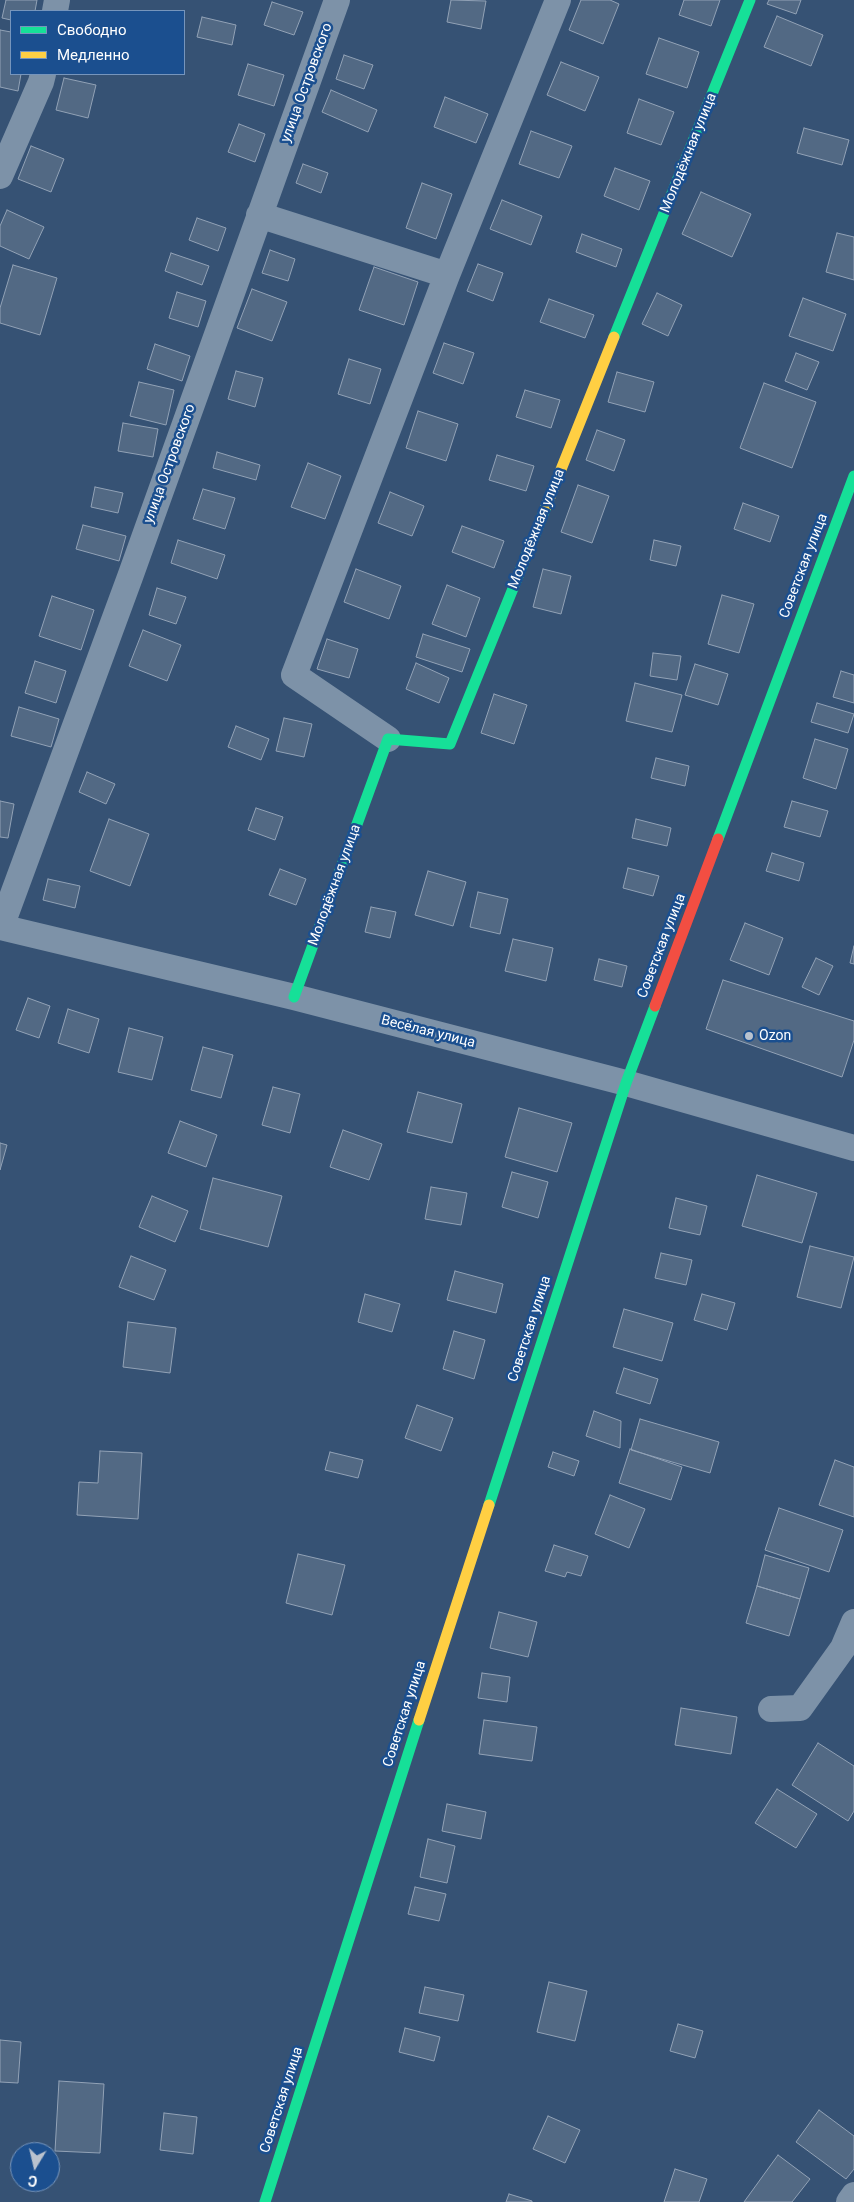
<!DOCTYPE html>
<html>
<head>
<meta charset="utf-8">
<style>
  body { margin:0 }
  #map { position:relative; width:854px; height:2202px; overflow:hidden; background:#365274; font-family:Roboto,sans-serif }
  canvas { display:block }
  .legend { position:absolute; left:10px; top:10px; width:175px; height:65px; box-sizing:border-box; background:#1b4f8f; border:1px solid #7695bc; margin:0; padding:6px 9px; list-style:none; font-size:15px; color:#fff }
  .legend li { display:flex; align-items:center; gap:10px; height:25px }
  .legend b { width:25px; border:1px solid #7695bc }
  .north { position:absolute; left:10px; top:2142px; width:50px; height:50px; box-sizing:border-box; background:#1b4f8f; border:1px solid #7695bc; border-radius:50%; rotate:189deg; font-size:14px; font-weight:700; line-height:20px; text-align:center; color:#fff }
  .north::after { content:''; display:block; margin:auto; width:18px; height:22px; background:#b9c2ce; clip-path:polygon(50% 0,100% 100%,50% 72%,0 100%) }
</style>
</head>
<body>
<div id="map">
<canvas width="854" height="2202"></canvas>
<ul class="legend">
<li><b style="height:6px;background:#16e098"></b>Свободно</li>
<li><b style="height:6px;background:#ffcf43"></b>Медленно</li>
</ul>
<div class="north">С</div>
</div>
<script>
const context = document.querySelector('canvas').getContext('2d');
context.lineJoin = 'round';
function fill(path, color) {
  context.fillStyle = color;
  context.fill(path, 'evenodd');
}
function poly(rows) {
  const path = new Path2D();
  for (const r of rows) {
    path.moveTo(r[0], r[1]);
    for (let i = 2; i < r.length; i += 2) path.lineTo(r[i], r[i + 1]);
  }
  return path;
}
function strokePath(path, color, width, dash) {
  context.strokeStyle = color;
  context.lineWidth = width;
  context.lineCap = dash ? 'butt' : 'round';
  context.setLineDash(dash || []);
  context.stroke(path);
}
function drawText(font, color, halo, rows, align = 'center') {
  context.font = font + ' Roboto,sans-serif';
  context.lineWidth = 5;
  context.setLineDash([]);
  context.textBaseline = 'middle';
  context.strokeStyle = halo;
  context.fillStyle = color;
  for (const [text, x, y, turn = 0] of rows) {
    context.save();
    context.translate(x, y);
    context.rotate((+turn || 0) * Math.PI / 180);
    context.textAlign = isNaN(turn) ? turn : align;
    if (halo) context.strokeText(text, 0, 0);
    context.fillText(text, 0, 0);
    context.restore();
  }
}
const building = poly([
  [6,0,37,0,35,11,11,11,11,20,2,18,6,0],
  [451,0,486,1,481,29,447,22,451,0],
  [581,0,610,0,619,4,603,44,569,30,581,0],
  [684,0,720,0,711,26,679,15,684,0],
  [769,0,801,0,796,14,767,4,769,0],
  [272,2,303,12,294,35,264,25,272,2],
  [777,16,823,35,811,66,764,47,777,16],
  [202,17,236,25,232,45,197,37,202,17],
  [0,30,11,32,11,74,21,74,18,91,0,87,0,30],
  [659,38,699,52,687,88,646,74,659,38],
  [344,55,373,65,364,89,336,79,344,55],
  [561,62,599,77,585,111,547,95,561,62],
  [248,64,284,75,274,106,238,95,248,64],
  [64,78,96,85,88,118,56,110,64,78],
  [331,90,377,110,368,132,322,112,331,90],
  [445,97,488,114,476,143,434,127,445,97],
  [639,99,674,112,661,145,627,133,639,99],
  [239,124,265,134,255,162,228,152,239,124],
  [804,128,849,140,842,165,797,153,804,128],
  [531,131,572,146,559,178,519,164,531,131],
  [31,146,64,159,51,192,18,179,31,146],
  [303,164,328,173,321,193,296,183,303,164],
  [615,168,650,181,639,210,604,196,615,168],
  [422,183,452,194,436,239,406,228,422,183],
  [701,192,751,214,732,257,682,234,701,192],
  [502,200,542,216,531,245,490,229,502,200],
  [7,210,44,227,29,259,0,246,0,226,7,210],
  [197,218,226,228,218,251,189,240,197,218],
  [837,233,854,237,854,280,826,272,837,233],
  [582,234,622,249,616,267,576,252,582,234],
  [270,250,295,259,288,281,262,273,270,250],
  [171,253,209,266,202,285,165,271,171,253],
  [478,264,503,273,493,301,467,291,478,264],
  [13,265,57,278,40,335,0,323,0,308,13,265],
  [374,267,418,282,404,325,359,310,374,267],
  [252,289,287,302,272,341,237,328,252,289],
  [177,292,206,301,198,327,169,318,177,292],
  [657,293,682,305,668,336,642,324,657,293],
  [803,298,846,314,833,351,789,336,803,298],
  [549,299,594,315,585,338,540,322,549,299],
  [444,343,474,353,463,384,433,373,444,343],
  [155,344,190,356,182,381,147,369,155,344],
  [796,353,819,362,807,390,785,381,796,353],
  [349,359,381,369,370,404,338,394,349,359],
  [236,371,263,378,255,407,228,399,236,371],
  [617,372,654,382,645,412,608,402,617,372],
  [139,382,174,390,166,425,130,416,139,382],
  [764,383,816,402,792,468,740,448,764,383],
  [525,390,560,400,551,428,516,417,525,390],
  [418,411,458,424,446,461,406,448,418,411],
  [123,423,158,429,153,457,118,451,123,423],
  [597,430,625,440,614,471,586,460,597,430],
  [217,452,260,465,256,480,213,468,217,452],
  [497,455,534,466,526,491,489,480,497,455],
  [308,463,341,476,325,519,291,507,308,463],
  [578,485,609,496,592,543,561,532,578,485],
  [95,487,123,493,118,513,91,507,95,487],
  [203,489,235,498,225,529,193,519,203,489],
  [390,492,424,506,412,536,378,523,390,492],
  [743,503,779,516,770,542,734,529,743,503],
  [83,525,126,536,119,561,76,549,83,525],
  [462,526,504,541,494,568,452,552,462,526],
  [178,540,225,555,217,579,171,563,178,540],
  [654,540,681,546,676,566,650,560,654,540],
  [356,569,401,586,389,619,344,602,356,569],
  [543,569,571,576,561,614,533,607,543,569],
  [447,585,480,598,466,637,432,624,447,585],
  [157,588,186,597,176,624,149,615,157,588],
  [722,595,754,604,739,653,708,644,722,595],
  [52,596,94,610,81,650,39,636,52,596],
  [143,630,181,645,167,681,129,666,143,630],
  [423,634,470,649,462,672,416,657,423,634],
  [327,639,358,649,349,678,317,669,327,639],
  [653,653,681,656,677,680,650,676,653,653],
  [35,661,66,671,56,703,25,693,35,661],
  [416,663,449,678,439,703,406,689,416,663],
  [695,664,728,674,718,705,685,695,695,664],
  [841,671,854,675,854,703,833,697,841,671],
  [635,683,682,695,672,732,626,721,635,683],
  [494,694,527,705,514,744,481,733,494,694],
  [817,703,854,714,848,733,811,722,817,703],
  [19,707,59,719,51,747,11,736,19,707],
  [284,718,312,724,304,757,276,751,284,718],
  [236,726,269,739,261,760,228,747,236,726],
  [815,739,848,749,836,789,803,778,815,739],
  [656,758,689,766,685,786,651,778,656,758],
  [87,772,115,784,106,804,79,792,87,772],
  [0,801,14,804,8,838,0,837,0,801],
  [792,801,828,811,820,837,784,827,792,801],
  [256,808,283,817,275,840,248,830,256,808],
  [109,819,149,834,130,886,90,871,109,819],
  [636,819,671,828,667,846,632,838,636,819],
  [772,853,804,863,799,881,766,871,772,853],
  [628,868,659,876,653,896,623,888,628,868],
  [280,869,306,879,296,905,269,895,280,869],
  [428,871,466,882,453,926,415,915,428,871],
  [48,879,80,886,75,908,43,900,48,879],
  [478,892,508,899,500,934,470,927,478,892],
  [371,907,396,912,390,938,365,932,371,907],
  [745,923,783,938,769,975,730,960,745,923],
  [513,939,553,948,546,981,505,971,513,939],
  [854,946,854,964,850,963,854,946],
  [816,958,833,966,819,995,802,987,816,958],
  [599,959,627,966,622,987,594,980,599,959],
  [723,980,854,1021,854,1040,842,1077,706,1029,723,980],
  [28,998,50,1006,39,1038,16,1030,28,998],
  [68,1009,99,1019,89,1053,58,1043,68,1009],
  [129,1028,163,1037,152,1080,118,1072,129,1028],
  [203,1047,233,1055,221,1098,191,1090,203,1047],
  [273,1087,300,1094,290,1133,262,1125,273,1087],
  [418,1092,462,1104,452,1143,407,1132,418,1092],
  [519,1108,572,1123,557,1172,505,1157,519,1108],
  [180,1121,217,1135,206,1167,168,1153,180,1121],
  [343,1130,382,1144,369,1180,330,1167,343,1130],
  [0,1143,7,1145,0,1170,0,1143],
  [512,1172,548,1182,538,1218,502,1207,512,1172],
  [757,1175,817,1193,802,1243,742,1226,757,1175],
  [213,1178,282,1196,268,1247,200,1229,213,1178],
  [431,1187,467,1193,461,1225,425,1219,431,1187],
  [152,1196,188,1211,175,1242,139,1227,152,1196],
  [676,1198,707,1206,700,1235,669,1228,676,1198],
  [810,1246,854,1257,841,1308,797,1297,810,1246],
  [661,1253,692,1260,686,1285,655,1278,661,1253],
  [131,1256,166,1270,154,1300,119,1287,131,1256],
  [455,1271,503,1284,496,1313,447,1300,455,1271],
  [365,1294,400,1304,392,1332,358,1322,365,1294],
  [702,1294,735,1303,727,1330,694,1320,702,1294],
  [624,1309,673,1323,662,1361,613,1347,624,1309],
  [128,1322,176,1328,170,1373,123,1367,128,1322],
  [454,1331,485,1340,474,1379,443,1369,454,1331],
  [624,1368,658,1379,650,1404,616,1393,624,1368],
  [417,1405,453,1418,441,1451,405,1438,417,1405],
  [594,1411,621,1421,620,1448,586,1436,594,1411],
  [640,1419,719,1442,710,1473,631,1450,640,1419],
  [630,1449,682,1467,671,1500,619,1483,630,1449],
  [100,1451,142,1453,138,1519,77,1515,79,1482,98,1483,100,1451],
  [330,1452,363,1460,358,1478,325,1470,330,1452],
  [553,1452,579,1461,574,1476,548,1467,553,1452],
  [835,1460,854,1467,854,1517,819,1505,835,1460],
  [610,1495,645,1509,629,1548,595,1534,610,1495],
  [779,1508,843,1530,829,1572,765,1550,779,1508],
  [554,1545,588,1556,581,1576,567,1572,565,1577,545,1571,554,1545],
  [298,1554,345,1565,332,1615,286,1603,298,1554],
  [765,1555,809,1568,800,1599,757,1586,765,1555],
  [757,1586,800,1599,789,1636,746,1623,757,1586],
  [499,1612,537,1622,528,1657,490,1648,499,1612],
  [482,1673,510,1677,507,1702,478,1698,482,1673],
  [681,1708,737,1717,731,1754,675,1745,681,1708],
  [484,1720,537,1727,532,1761,479,1754,484,1720],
  [818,1743,854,1766,854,1811,848,1821,792,1785,818,1743],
  [777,1789,817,1814,796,1848,755,1823,777,1789],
  [447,1804,486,1812,481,1839,442,1831,447,1804],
  [428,1839,455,1846,447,1883,420,1877,428,1839],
  [415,1887,446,1894,439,1921,408,1914,415,1887],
  [549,1982,587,1991,575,2041,537,2032,549,1982],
  [425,1987,464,1995,458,2021,419,2013,425,1987],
  [678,2024,703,2031,695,2058,670,2051,678,2024],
  [405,2028,440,2037,434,2061,399,2052,405,2028],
  [0,2040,21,2042,18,2083,0,2082,0,2040],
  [59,2081,104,2084,100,2153,55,2151,59,2081],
  [819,2110,854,2136,854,2169,846,2179,796,2142,819,2110],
  [164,2113,197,2117,193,2154,160,2150,164,2113],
  [548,2116,580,2130,565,2163,533,2149,548,2116],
  [778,2155,810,2179,792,2202,744,2202,778,2155],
  [675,2169,707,2179,699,2202,664,2202,675,2169],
  [509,2194,532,2201,532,2202,506,2202,509,2194]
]);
fill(building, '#526984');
strokePath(building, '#92a2b6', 1);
strokePath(poly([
  [55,11,57,0],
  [0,176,41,82,43,74],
  [259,215,447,275],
  [388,739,294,675,447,275,558,0],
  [0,927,294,997,626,1083,854,1148],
  [1,927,130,577,337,0],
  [771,1709,800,1708,843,1648,854,1622],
  [849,2202,854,2195]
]), '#7d92a8', 26);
strokePath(poly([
  [614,337,750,0],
  [718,839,854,476],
  [294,997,388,739,450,744,546,507],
  [489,1505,626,1083,655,1006],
  [265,2202,419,1720]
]), '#16e098', 11);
strokePath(poly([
  [546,507,614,337],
  [419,1720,489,1505]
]), '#ffcf43', 11);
strokePath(poly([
  [655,1006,718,839]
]), '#f24e42', 11);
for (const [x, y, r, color] of [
  [749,1036,5,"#b9c2ce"]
]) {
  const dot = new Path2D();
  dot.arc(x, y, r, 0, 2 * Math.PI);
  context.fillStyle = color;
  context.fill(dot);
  strokePath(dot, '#1b4f8f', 2);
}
drawText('14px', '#fff', '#1b4f8f', [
  ["улица Островского",307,83,-70],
  ["Молодёжная улица",689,153,-68],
  ["улица Островского",170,464,-70],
  ["Молодёжная улица",537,529,-68],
  ["Советская улица",804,566,-69],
  ["Молодёжная улица",335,885,-70],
  ["Советская улица",662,946,-69],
  ["Весёлая улица",428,1032,14],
  ["Советская улица",530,1329,-72],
  ["Советская улица",405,1714,-72],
  ["Советская улица",282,2100,-72]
]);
drawText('14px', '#fff', '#1b4f8f', [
  ["Ozon",759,1036]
], 'left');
</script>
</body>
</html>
